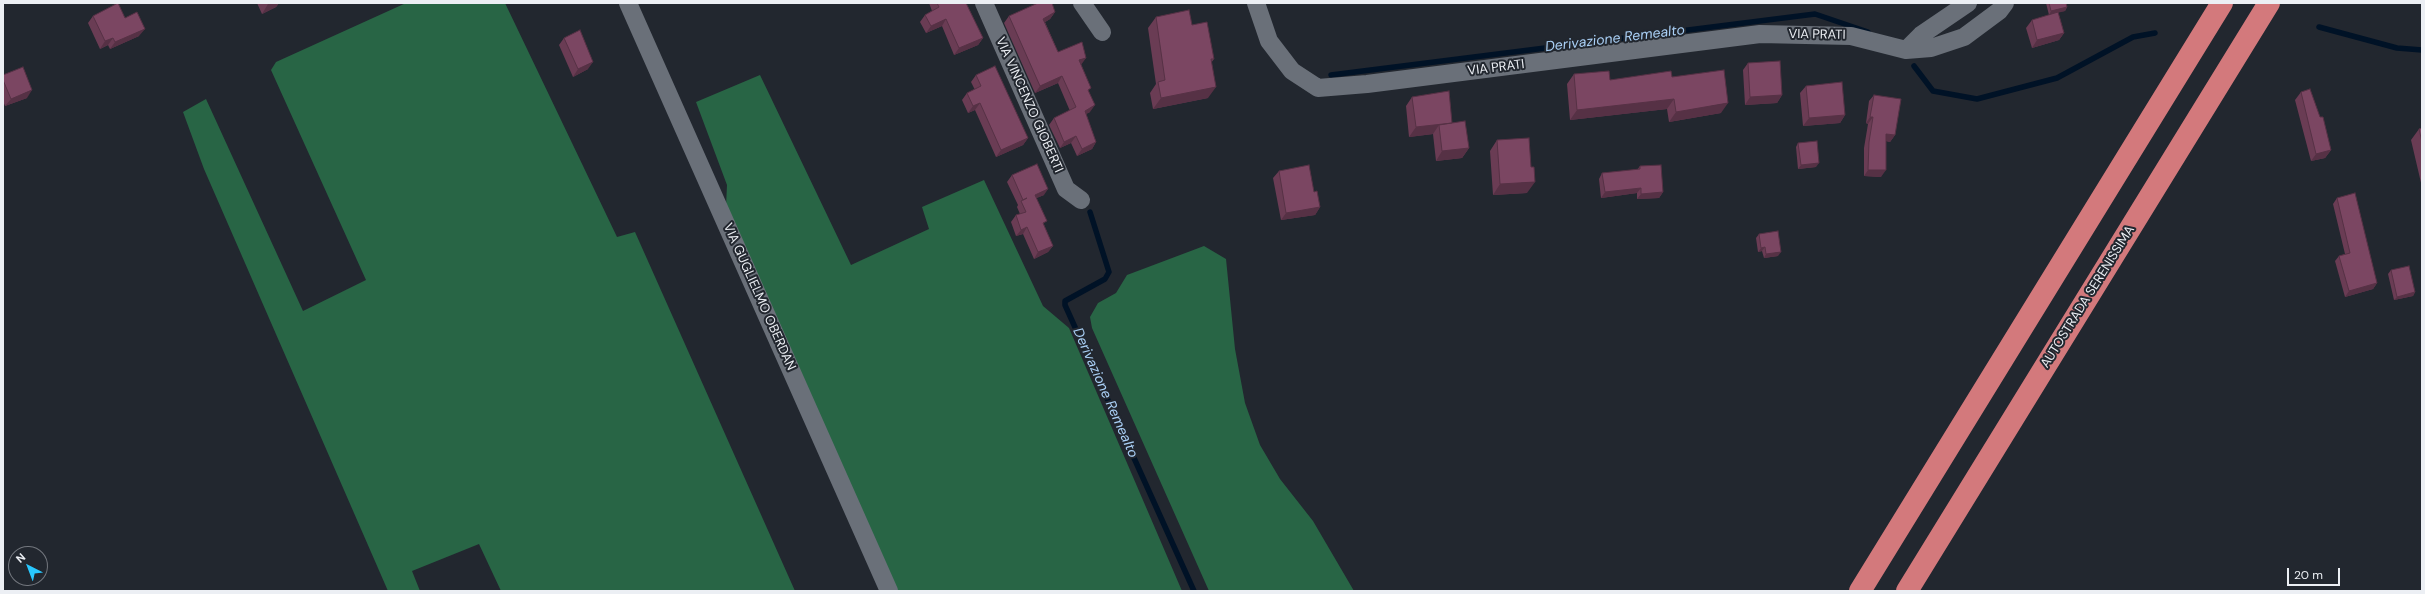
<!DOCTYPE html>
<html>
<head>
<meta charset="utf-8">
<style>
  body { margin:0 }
  #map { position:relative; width:2425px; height:594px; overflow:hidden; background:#22272f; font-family:"DM Sans",sans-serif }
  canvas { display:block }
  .frame { position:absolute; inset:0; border:4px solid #eceff4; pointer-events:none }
  .north { position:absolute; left:8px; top:546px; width:40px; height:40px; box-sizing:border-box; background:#22272f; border:1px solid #73777e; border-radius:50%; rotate:318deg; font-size:11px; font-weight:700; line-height:16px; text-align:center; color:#eceff4 }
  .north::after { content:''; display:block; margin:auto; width:14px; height:18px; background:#29c8ff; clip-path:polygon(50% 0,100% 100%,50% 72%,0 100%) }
  .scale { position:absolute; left:2287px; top:568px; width:53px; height:18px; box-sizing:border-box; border:2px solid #eceff4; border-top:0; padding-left:5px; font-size:12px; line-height:14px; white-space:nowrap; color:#eceff4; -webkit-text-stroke:3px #22272f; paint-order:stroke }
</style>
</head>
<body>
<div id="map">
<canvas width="2425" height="594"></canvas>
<div class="frame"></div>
<div class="north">N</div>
<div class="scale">20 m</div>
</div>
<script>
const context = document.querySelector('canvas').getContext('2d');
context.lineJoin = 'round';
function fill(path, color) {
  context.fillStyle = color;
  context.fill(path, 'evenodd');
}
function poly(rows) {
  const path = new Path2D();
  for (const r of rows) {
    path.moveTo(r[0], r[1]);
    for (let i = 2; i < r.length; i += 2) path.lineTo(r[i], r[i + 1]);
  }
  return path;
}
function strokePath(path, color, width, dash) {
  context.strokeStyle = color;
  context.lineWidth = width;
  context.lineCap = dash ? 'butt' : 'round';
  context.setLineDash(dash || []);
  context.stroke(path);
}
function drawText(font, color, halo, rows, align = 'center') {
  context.font = font + ' "DM Sans",sans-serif';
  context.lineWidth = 4;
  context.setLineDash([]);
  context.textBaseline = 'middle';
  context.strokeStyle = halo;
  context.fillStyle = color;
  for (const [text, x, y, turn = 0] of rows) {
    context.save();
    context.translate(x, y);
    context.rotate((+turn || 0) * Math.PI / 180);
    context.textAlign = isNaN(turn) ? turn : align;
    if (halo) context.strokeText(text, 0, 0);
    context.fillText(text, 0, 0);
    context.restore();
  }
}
fill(poly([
  [406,3,505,3,617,237,635,232,795,591,501,591,479,544,412,571,420,591,388,591,204,169,183,112,206,99,303,311,366,280,271,70,276,62],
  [760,75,851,265,929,229,922,207,984,180,1043,306,1069,328,1182,591,896,591,726,207,727,185,696,102],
  [1204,246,1226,259,1235,349,1245,403,1260,445,1280,479,1313,521,1354,591,1209,591,1092,328,1090,317,1098,303,1116,293,1127,275]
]), '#286545');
strokePath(poly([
  [2319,27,2397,48,2422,50],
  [1914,66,1933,91,1977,99,2057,78,2133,37,2155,33],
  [1331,75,1815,14,1868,32],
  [1090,212,1109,272,1105,279,1065,301,1065,305,1194,591]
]), '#001226', 5.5);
strokePath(poly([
  [628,3,889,591],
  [984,3,1066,189,1081,200],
  [1082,3,1102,32],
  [1256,3,1269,41,1292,71,1318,88,1367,84,1760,34,1851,36,1906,50,1931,48,1964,37,1999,11,2005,3],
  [1906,50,1921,35,1968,3]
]), '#6a7079', 18);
strokePath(poly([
  [1860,591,2222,3],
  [1907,591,2269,3]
]), '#d3797c', 22);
fill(poly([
  [257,3,279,3,276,7,262,14],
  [929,3,966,3,983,38,978,45,954,55,942,26,926,33,920,22,925,15,932,11],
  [2046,3,2066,3,2067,7,2065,11,2058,12,2064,33,2059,40,2032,48,2026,28,2032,20,2056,13,2049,15],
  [1055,12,1050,19,1045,22,1058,52,1081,65,1089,92,1090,112,1086,114,1096,142,1092,149,1077,156,1071,143,1060,148,1049,125,1054,118,1070,111,1058,83,1035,93,1004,23,1009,16],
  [93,16,125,18,139,36,110,49,108,45,100,49,88,23],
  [1156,17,1214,59,1211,63,1208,98,1153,109,1150,93,1156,84,1148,28],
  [564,38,588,69,573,77,559,45],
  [1748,63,1782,95,1777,103,1745,105,1743,70],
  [1574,74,1610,80,1672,77,1721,113,1669,122,1667,109,1570,120,1567,84],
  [3,75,27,98,5,106,3,101],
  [976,75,1028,138,1023,145,996,157,975,110,968,113,962,100,967,93,975,90,971,82],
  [1806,86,1845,115,1840,123,1803,126,1800,93],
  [2301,92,2331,150,2325,158,2311,161,2295,100],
  [1874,95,1895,135,1890,142,1886,141,1881,177,1864,176,1864,148,1868,124,1866,123,1869,101],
  [1412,97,1452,123,1469,148,1462,158,1436,161,1433,134,1409,137,1406,106],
  [2422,128,2422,187,2411,140,2419,129],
  [1497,140,1527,193,1493,195,1490,151],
  [1798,143,1816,167,1798,169,1796,147],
  [1640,166,1663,192,1659,198,1637,199,1637,193,1601,198,1599,179,1602,173,1637,170],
  [1279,171,1314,192,1320,207,1315,215,1281,220,1273,178],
  [1012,175,1044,195,1036,198,1044,225,1053,246,1048,252,1034,259,1023,234,1016,236,1011,222,1016,215,1020,214,1017,207,1018,205,1007,182],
  [2337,198,2377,283,2373,289,2345,297,2335,261,2339,256,2345,254,2333,204],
  [1759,234,1778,256,1764,258,1762,251,1758,252,1756,238],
  [2391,270,2415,292,2413,296,2394,300,2388,274]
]), '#6a3c54');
fill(poly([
  [270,3,279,3,276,7,262,14,268,4],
  [2067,7,2065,11,2049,15,2051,11],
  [1055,12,1050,19,1039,26,1043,19],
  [946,19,942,26,926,33,931,26],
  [145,29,139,36,110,49,115,42],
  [2064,33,2059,40,2032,48,2037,40],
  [113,38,108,45,100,49,105,41],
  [983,38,978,45,954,55,959,48],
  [1086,58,1081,65,1079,60],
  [593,62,588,69,573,77,578,69],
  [1062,76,1058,83,1035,93,1040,86],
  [1216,87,1208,98,1153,109,1161,98],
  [32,90,27,98,5,106,11,99],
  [1782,95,1777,103,1745,105,1750,97],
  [1674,99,1667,109,1570,120,1577,110],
  [980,103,975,110,968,113,973,106],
  [1728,103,1721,113,1669,122,1676,112],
  [1095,105,1090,112,1080,117,1085,111],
  [1845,115,1840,123,1803,126,1809,118],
  [1870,117,1873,117,1868,124,1866,123],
  [1452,123,1439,125,1433,134,1409,137,1416,127],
  [1886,134,1895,135,1890,142,1882,140],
  [1076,136,1071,143,1060,148,1064,142],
  [1028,138,1023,145,996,157,1001,150],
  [1096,142,1092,149,1077,156,1082,149],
  [1469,148,1462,158,1436,161,1442,151],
  [2331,150,2325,158,2311,161,2316,154],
  [1819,163,1816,167,1798,169,1801,165],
  [1868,170,1886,170,1881,177,1864,176],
  [1535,182,1527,193,1493,195,1500,184],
  [1641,188,1637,193,1601,198,1605,192],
  [1048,189,1044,195,1030,201,1035,195],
  [1663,192,1659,198,1637,199,1641,194],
  [1320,207,1315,215,1281,220,1286,213],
  [1027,227,1023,234,1016,236,1021,230],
  [1053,246,1048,252,1034,259,1038,252],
  [1765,247,1762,251,1758,252,1761,248],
  [1781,252,1778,256,1764,258,1766,254],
  [2377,283,2373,289,2345,297,2349,291],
  [2415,292,2413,296,2394,300,2397,297]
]), '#563145');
const building = poly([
  [118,3,125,18,137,12,145,29,115,42,113,38,105,41,93,16,118,3],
  [937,3,966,3,983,38,959,48,946,19,931,26,925,15,939,7,937,3],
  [1038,3,1052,3,1055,12,1043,19,1058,52,1082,42,1086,58,1079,60,1091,88,1088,90,1095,105,1085,111,1096,142,1082,149,1076,136,1064,142,1054,118,1076,107,1062,76,1040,86,1009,16,1038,3],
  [2049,3,2066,3,2067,7,2051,11,2049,3],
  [1189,10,1192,25,1207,22,1214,59,1211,59,1216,87,1161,98,1158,82,1165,80,1156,17,1189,10],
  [2058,12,2064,33,2037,40,2032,20,2058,12],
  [580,30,593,62,578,69,564,38,580,30],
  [1780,61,1782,95,1750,97,1748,63,1780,61],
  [995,66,1028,138,1001,150,980,103,973,106,967,93,981,86,976,75,995,66],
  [23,67,32,90,11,99,3,80,3,75,23,67],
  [1724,70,1728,103,1676,112,1674,99,1577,110,1574,74,1609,71,1610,80,1671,71,1672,77,1724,70],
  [1842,82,1845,115,1809,118,1806,86,1842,82],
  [2310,89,2320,117,2323,117,2331,150,2316,154,2301,92,2310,89],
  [1449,91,1452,123,1416,127,1412,97,1449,91],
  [1874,95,1901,99,1895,135,1886,134,1886,170,1868,170,1869,142,1873,117,1870,117,1874,95],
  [1465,121,1469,148,1442,151,1439,125,1465,121],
  [2422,128,2422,142,2419,129,2422,128],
  [1529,138,1531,167,1534,167,1535,182,1500,184,1497,140,1529,138],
  [1817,141,1819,163,1801,165,1798,143,1817,141],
  [1037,164,1048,189,1035,195,1047,221,1043,223,1053,246,1038,252,1027,227,1021,230,1016,215,1026,212,1021,201,1027,198,1023,200,1012,175,1037,164],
  [1309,165,1314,192,1317,191,1320,207,1286,213,1279,171,1309,165],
  [1661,165,1663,192,1641,194,1641,188,1605,192,1602,173,1640,169,1640,166,1661,165],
  [2355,193,2377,283,2349,291,2339,256,2350,253,2337,198,2355,193],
  [1778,231,1781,252,1766,254,1765,247,1761,248,1759,234,1778,231],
  [2409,266,2415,292,2397,297,2391,270,2409,266]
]);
fill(building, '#7b4662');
strokePath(building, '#563145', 1);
drawText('13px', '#eceff4', '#22272f', [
  ["VIA PRATI",1817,35,1],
  ["VIA PRATI",1496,68,-7],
  ["VIA VINCENZO GIOBERTI",1029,105,66],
  ["VIA GUGLIELMO OBERDAN",759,297,66],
  ["AUTOSTRADA SERENISSIMA",2088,297,-58]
]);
drawText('italic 14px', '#aad0f6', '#22272f', [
  ["Derivazione Remealto",1615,39,-7],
  ["Derivazione Remealto",1105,393,66]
]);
</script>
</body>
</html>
